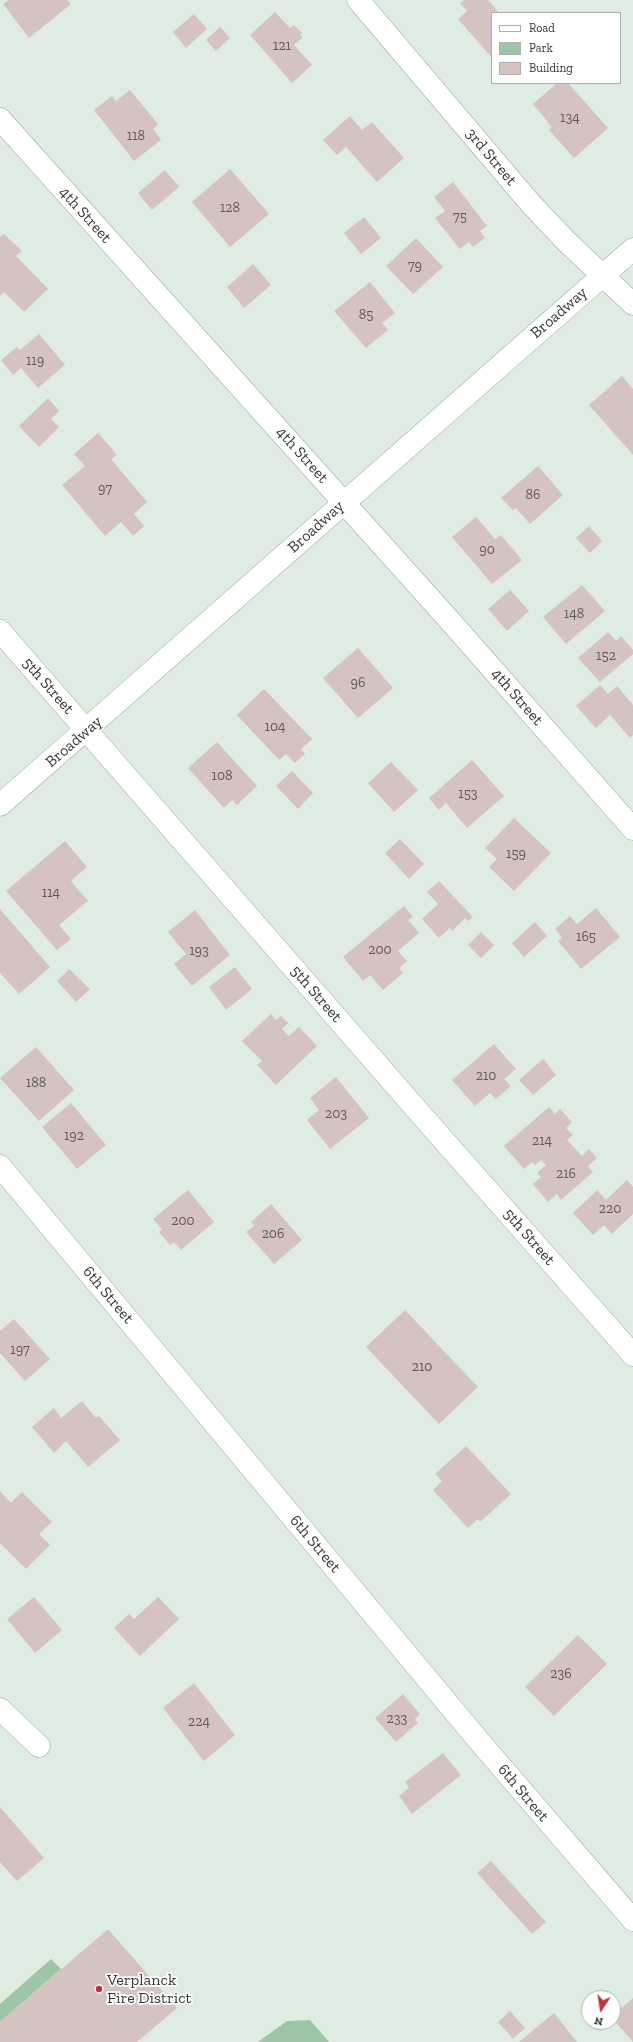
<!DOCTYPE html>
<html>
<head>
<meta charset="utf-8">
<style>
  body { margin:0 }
  #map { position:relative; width:633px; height:2042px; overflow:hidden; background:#dfece1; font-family:"Zilla Slab",serif }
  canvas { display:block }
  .legend { position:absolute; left:491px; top:12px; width:130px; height:72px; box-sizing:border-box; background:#fff; border:1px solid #adafae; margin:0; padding:5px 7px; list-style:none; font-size:12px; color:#333834 }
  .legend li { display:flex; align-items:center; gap:8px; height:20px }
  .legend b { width:20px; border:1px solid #adafae }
  .north { position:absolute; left:581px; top:1990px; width:40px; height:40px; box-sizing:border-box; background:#fff; border:1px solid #adafae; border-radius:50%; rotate:192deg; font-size:11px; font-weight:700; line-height:16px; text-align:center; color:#333834 }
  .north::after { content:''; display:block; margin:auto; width:14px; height:18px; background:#c3333e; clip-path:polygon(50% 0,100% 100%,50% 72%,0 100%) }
</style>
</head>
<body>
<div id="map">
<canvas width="633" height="2042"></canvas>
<ul class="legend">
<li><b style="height:5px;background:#fff"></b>Road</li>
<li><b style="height:11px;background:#9dc6a6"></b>Park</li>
<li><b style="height:11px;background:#d5c3c2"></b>Building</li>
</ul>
<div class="north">N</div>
</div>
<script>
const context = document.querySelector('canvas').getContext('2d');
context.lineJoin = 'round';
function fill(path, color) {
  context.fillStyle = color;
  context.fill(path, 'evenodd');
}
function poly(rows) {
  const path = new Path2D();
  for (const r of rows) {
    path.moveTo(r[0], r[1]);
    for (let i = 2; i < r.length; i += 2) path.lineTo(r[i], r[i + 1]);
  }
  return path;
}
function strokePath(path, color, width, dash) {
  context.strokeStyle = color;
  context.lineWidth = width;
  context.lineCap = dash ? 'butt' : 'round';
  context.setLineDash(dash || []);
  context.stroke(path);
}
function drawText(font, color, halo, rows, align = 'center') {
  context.font = font + ' "Zilla Slab",serif';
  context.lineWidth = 3.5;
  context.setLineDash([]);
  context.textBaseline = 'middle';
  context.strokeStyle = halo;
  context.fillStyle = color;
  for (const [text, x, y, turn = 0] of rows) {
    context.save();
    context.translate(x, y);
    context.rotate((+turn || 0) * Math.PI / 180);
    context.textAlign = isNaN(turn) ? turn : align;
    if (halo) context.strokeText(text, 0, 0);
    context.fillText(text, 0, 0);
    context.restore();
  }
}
fill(poly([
  [51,1959,61,1969,0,2022,0,2004],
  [310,2020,329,2042,258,2042,287,2021]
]), '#9dc6a6');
fill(poly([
  [9,0,68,0,71,4,29,38,3,4],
  [464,0,488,0,499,13,492,13,492,58,458,19,467,11,460,3],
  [275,12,290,28,294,25,302,33,300,35,303,37,294,45,312,65,292,83,250,35],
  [194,14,207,29,186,48,173,32],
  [220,27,230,38,216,51,206,40],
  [557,83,568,83,608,128,574,158,549,130,552,127,533,104],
  [130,90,158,124,153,129,161,140,134,161,94,110,112,96,116,101],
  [350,116,362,130,372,122,404,158,377,182,346,147,337,155,323,140],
  [230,169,269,214,230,247,192,202],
  [165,170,179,187,152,210,138,193],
  [453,182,487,226,480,231,485,238,473,247,469,242,460,249,435,218,445,211,434,197],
  [364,217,381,238,361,254,344,233],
  [4,234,22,251,16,256,48,289,24,312,4,292,0,296,0,236],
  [416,238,443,267,413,294,386,266],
  [253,264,271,285,244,308,227,287],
  [370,282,395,313,382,323,388,330,366,348,334,311],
  [39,334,65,365,38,388,21,368,13,375,1,360,17,347,20,350],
  [622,376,633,389,633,455,589,405],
  [48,398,59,411,51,419,59,427,39,447,19,426],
  [98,433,117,455,111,459,147,502,134,514,144,526,133,536,121,522,105,536,62,485,85,466,74,454],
  [538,466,563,495,530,524,516,508,513,510,501,498],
  [476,517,495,539,501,535,522,560,492,584,452,537],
  [589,526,602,541,590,553,576,538],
  [582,585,605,611,566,644,543,617],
  [510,590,529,611,507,631,488,609],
  [608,632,616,641,621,636,633,650,633,654,600,682,578,658],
  [358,648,393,688,358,718,323,678],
  [600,685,608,694,617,686,633,705,633,735,630,738,610,715,596,728,576,706],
  [264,689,312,739,301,749,305,754,295,763,286,754,279,760,237,715],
  [217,742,257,786,237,805,232,800,224,808,188,768],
  [472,760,504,796,467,828,446,803,439,810,429,798],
  [391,762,418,790,394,812,368,783],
  [292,771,313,793,298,809,276,786],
  [514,818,551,853,514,891,489,867,497,859,485,848],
  [400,839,424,864,409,879,385,853],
  [65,841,87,867,71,881,88,901,59,925,71,939,57,950,6,891],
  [439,881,473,917,468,921,465,918,452,931,450,928,439,938,422,919,438,904,427,892],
  [404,906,413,917,408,920,419,933,398,951,407,961,399,968,403,973,383,990,370,975,363,981,343,957],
  [596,908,620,937,581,969,558,941,562,938,555,929,570,916,577,924],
  [0,909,50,967,19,994,0,973],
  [195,910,230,955,192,986,174,964,186,954,168,932],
  [535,922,547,936,524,957,512,943],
  [481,932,494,945,481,958,468,945],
  [235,967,252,989,226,1010,209,987],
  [69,969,90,989,76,1002,57,981],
  [271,1014,276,1020,281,1016,288,1023,282,1029,289,1036,299,1027,317,1046,276,1085,257,1065,262,1061,242,1041],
  [494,1044,516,1069,504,1079,511,1086,496,1099,490,1093,475,1106,452,1080],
  [36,1047,74,1090,39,1121,0,1078],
  [543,1059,556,1075,533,1095,519,1080],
  [336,1077,369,1118,330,1149,307,1120,319,1110,310,1098],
  [71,1103,106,1145,77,1169,42,1127],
  [549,1107,555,1114,560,1109,572,1122,566,1128,573,1135,567,1140,582,1156,589,1149,597,1158,588,1166,593,1172,561,1200,557,1194,548,1202,533,1184,541,1177,537,1173,546,1165,541,1160,535,1165,532,1162,524,1169,504,1146],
  [627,1180,633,1187,633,1214,612,1234,604,1225,593,1235,573,1213,597,1190,606,1200],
  [188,1190,214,1222,181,1250,174,1242,170,1245,159,1232,162,1229,153,1219],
  [271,1204,302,1240,274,1264,246,1232,254,1226,251,1222],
  [405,1310,478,1387,439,1424,366,1347],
  [14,1319,50,1359,25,1381,0,1353,0,1331],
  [82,1401,96,1418,99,1416,120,1440,88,1467,66,1441,54,1453,32,1427,54,1408,61,1418],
  [466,1446,511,1494,480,1522,478,1519,468,1528,433,1490,442,1481,435,1474],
  [0,1491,11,1503,22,1492,52,1522,39,1534,50,1545,26,1569,0,1543],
  [34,1597,62,1630,35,1653,7,1619],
  [158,1597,179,1619,140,1656,114,1628,129,1614,134,1619],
  [578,1635,607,1664,554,1716,525,1687],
  [194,1683,235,1735,204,1761,163,1708],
  [403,1694,420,1714,415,1719,418,1723,396,1742,375,1718],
  [443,1753,461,1775,412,1814,399,1796,409,1788,405,1782],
  [0,1807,44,1858,17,1881,0,1862],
  [491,1861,546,1922,532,1934,477,1873],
  [108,1929,177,2008,137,2042,0,2042,0,2022],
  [633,1998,633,2042,613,2019,613,2015],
  [510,2011,525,2028,513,2039,498,2022],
  [554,2013,577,2042,519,2042]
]), '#d5c3c2');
const street = poly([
  [358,0,531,204,567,242,633,304],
  [0,119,451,622,633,829],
  [0,631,417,1110,633,1355],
  [0,1709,39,1746]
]);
const secondary = poly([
  [0,805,633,249],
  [0,1166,479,1741,633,1920]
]);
strokePath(street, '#9ca99e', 23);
strokePath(secondary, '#9ca99e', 23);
strokePath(street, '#fff', 22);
strokePath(secondary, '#fff', 22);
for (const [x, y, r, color] of [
  [99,1989,4,"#c3333e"]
]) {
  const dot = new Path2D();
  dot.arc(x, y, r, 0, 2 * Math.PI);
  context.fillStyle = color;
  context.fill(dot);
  strokePath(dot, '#fff', 1.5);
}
drawText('14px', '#5c5b58', null, [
  ["121",282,46],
  ["134",570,118],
  ["118",136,136],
  ["128",230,208],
  ["75",460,217],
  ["79",415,266],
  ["85",366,315],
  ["119",35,361],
  ["97",105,489],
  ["86",533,495],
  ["90",487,550],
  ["148",574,614],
  ["152",606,656],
  ["96",358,683],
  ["104",275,727],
  ["108",222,776],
  ["153",468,794],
  ["159",516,854],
  ["114",51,893],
  ["165",586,937],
  ["200",380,950],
  ["193",199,951],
  ["210",486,1076],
  ["188",36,1083],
  ["203",336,1114],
  ["192",74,1136],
  ["214",542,1141],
  ["216",566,1174],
  ["220",610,1209],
  ["200",183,1221],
  ["206",273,1234],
  ["197",20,1350],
  ["210",422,1367],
  ["236",561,1674],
  ["233",397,1719],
  ["224",199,1722]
]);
drawText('16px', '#333834', '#fff', [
  ["3rd Street",491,157,50],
  ["4th Street",85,215,48],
  ["Broadway",559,313,-41],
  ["4th Street",302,455,48],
  ["Broadway",316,527,-42],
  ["5th Street",48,686,49],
  ["4th Street",517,697,49],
  ["Broadway",74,742,-41],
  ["5th Street",316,994,49],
  ["5th Street",529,1237,49],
  ["6th Street",108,1295,50],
  ["6th Street",315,1544,50],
  ["6th Street",523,1793,50]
]);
drawText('16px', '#333834', '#fff', [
  ["Verplanck",107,1980],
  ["Fire District",107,1998]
], 'left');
</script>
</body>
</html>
